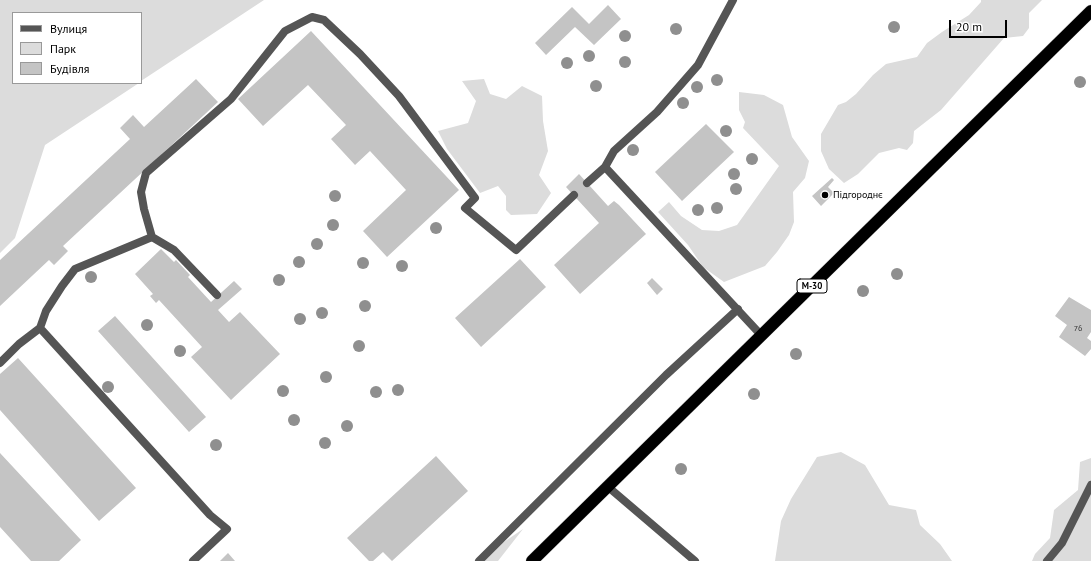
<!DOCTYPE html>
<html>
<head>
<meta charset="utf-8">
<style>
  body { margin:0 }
  #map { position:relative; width:1091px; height:561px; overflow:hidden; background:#fff; font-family:"PT Sans",sans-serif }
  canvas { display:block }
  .legend { position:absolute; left:12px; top:12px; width:130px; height:72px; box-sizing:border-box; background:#fff; border:1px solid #999; margin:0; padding:5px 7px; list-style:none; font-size:12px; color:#000 }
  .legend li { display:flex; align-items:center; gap:8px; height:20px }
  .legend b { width:20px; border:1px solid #999 }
  .scale { position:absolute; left:949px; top:20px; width:58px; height:18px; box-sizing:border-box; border:2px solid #000; border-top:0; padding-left:5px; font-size:12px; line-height:14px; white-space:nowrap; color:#000; -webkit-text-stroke:3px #fff; paint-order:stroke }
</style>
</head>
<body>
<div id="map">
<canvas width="1091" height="561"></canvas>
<ul class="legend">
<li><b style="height:5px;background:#555"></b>Вулиця</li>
<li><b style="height:11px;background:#dcdcdc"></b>Парк</li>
<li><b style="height:11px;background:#c4c4c4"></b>Будівля</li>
</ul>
<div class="scale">20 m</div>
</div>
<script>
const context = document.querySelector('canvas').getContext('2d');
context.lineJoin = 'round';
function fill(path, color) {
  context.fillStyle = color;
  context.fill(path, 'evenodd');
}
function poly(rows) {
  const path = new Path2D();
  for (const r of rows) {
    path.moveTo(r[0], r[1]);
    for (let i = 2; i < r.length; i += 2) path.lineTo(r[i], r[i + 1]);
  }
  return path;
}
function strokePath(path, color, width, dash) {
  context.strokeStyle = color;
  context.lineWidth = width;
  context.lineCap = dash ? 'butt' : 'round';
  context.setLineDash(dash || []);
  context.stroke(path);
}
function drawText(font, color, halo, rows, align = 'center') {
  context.font = font + ' "PT Sans",sans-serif';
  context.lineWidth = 3;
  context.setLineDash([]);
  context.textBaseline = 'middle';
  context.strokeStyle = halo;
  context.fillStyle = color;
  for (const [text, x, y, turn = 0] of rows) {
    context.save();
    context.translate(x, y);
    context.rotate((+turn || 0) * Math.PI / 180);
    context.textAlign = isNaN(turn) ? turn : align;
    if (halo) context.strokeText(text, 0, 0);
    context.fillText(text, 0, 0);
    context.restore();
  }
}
fill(poly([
  [0,0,264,0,141,81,141,13,13,13,13,83,139,83,45,145,15,238,0,253],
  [981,0,1042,0,1029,13,1029,28,1023,36,1004,38,941,110,914,131,913,143,907,150,899,148,879,153,858,174,844,183,829,169,821,151,821,134,838,105,846,102,856,94,873,75,886,64,917,57,927,43,942,32,969,15,981,2],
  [484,79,490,94,506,99,522,86,542,96,543,121,548,151,539,175,551,193,537,214,511,215,506,210,506,196,498,186,480,193,447,149,438,131,468,123,476,101,462,81],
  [739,92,764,95,783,105,792,137,809,161,805,178,793,192,794,222,789,235,777,252,765,266,724,282,703,267,688,245,658,212,669,202,681,216,702,230,719,231,737,225,779,166,743,128,745,122,739,110],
  [841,452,865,465,889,505,916,510,920,525,940,544,952,561,775,561,781,521,791,499,817,457],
  [1091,458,1091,561,1032,561,1035,554,1050,538,1054,510,1078,490,1080,462],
  [523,529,498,561,483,561,495,548]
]), '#dcdcdc');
fill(poly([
  [608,5,621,19,594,45,575,27,546,55,535,43,572,7,589,24],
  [311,31,459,190,387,257,363,231,406,190,370,151,355,165,331,139,346,125,308,85,263,126,238,99],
  [196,79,218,102,63,246,68,251,54,265,49,260,0,306,0,260,130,139,120,128,133,115,144,127],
  [706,124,734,152,682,201,655,172],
  [579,174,608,206,614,201,619,205,646,234,580,294,554,265,599,223,566,187],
  [832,178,834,180,828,187,834,193,821,206,812,196],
  [161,249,174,262,176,260,190,275,188,277,211,302,234,281,242,289,218,310,229,322,240,312,280,354,231,400,191,357,202,347,159,300,156,303,150,296,153,294,135,274],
  [520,259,546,287,481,347,455,318],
  [652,278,663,289,657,295,647,283],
  [1069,297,1091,310,1091,332,1087,338,1091,341,1091,349,1085,356,1059,337,1067,325,1055,316],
  [115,316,206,417,189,432,98,331],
  [18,358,136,488,99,521,0,410,0,374],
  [0,453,81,540,59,561,31,561,0,527],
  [436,456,468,491,392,561,383,552,373,561,369,561,347,538],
  [228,553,235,561,220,561]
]), '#c4c4c4');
const highway = poly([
  [532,561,1091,11]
]);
strokePath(highway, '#dbdbdb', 13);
strokePath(poly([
  [733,0,698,65,657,112,614,151,605,167,761,335],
  [587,183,605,167],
  [152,237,174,250,217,295],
  [0,363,19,344,40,328],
  [193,561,227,529,210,515,40,328,46,311,62,286,75,269,152,237,144,209,141,192,146,173,231,99,285,31,312,17,324,20,360,54,399,96,475,198,465,208,516,250,574,195],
  [479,561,666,375,738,309]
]), '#555', 8);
strokePath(poly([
  [607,486,695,561],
  [1047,561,1062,543,1091,485]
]), '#555', 8);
strokePath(highway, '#000', 12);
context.fillStyle = '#8f8f8f';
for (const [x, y] of [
  [894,27],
  [676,29],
  [625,36],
  [589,56],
  [625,62],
  [567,63],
  [717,80],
  [1080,82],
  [596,86],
  [697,87],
  [683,103],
  [726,131],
  [633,150],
  [752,159],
  [734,174],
  [736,189],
  [335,196],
  [717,208],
  [698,210],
  [333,225],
  [436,228],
  [317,244],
  [299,262],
  [363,263],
  [402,266],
  [897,274],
  [91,277],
  [279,280],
  [863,291],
  [365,306],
  [322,313],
  [300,319],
  [147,325],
  [359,346],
  [180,351],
  [796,354],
  [326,377],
  [108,387],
  [398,390],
  [283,391],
  [376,392],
  [754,394],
  [294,420],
  [347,426],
  [325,443],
  [216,445],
  [681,469]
]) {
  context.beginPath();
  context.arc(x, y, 6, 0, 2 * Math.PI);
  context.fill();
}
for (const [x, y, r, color] of [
  [825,195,4,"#000"]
]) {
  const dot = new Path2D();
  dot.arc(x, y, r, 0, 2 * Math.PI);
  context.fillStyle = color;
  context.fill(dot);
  strokePath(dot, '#fff', 1.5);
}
drawText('8px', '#313131', null, [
  ["76",1078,329]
]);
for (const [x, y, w] of [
  [812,286,30]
]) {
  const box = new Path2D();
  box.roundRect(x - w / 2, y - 7, w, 14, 3);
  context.fillStyle = '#fff';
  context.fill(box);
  strokePath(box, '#000', 1);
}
drawText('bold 9px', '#000', null, [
  ["М-30",812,286]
]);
drawText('10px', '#000', '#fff', [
  ["Підгороднє",833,195]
], 'left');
</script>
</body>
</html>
